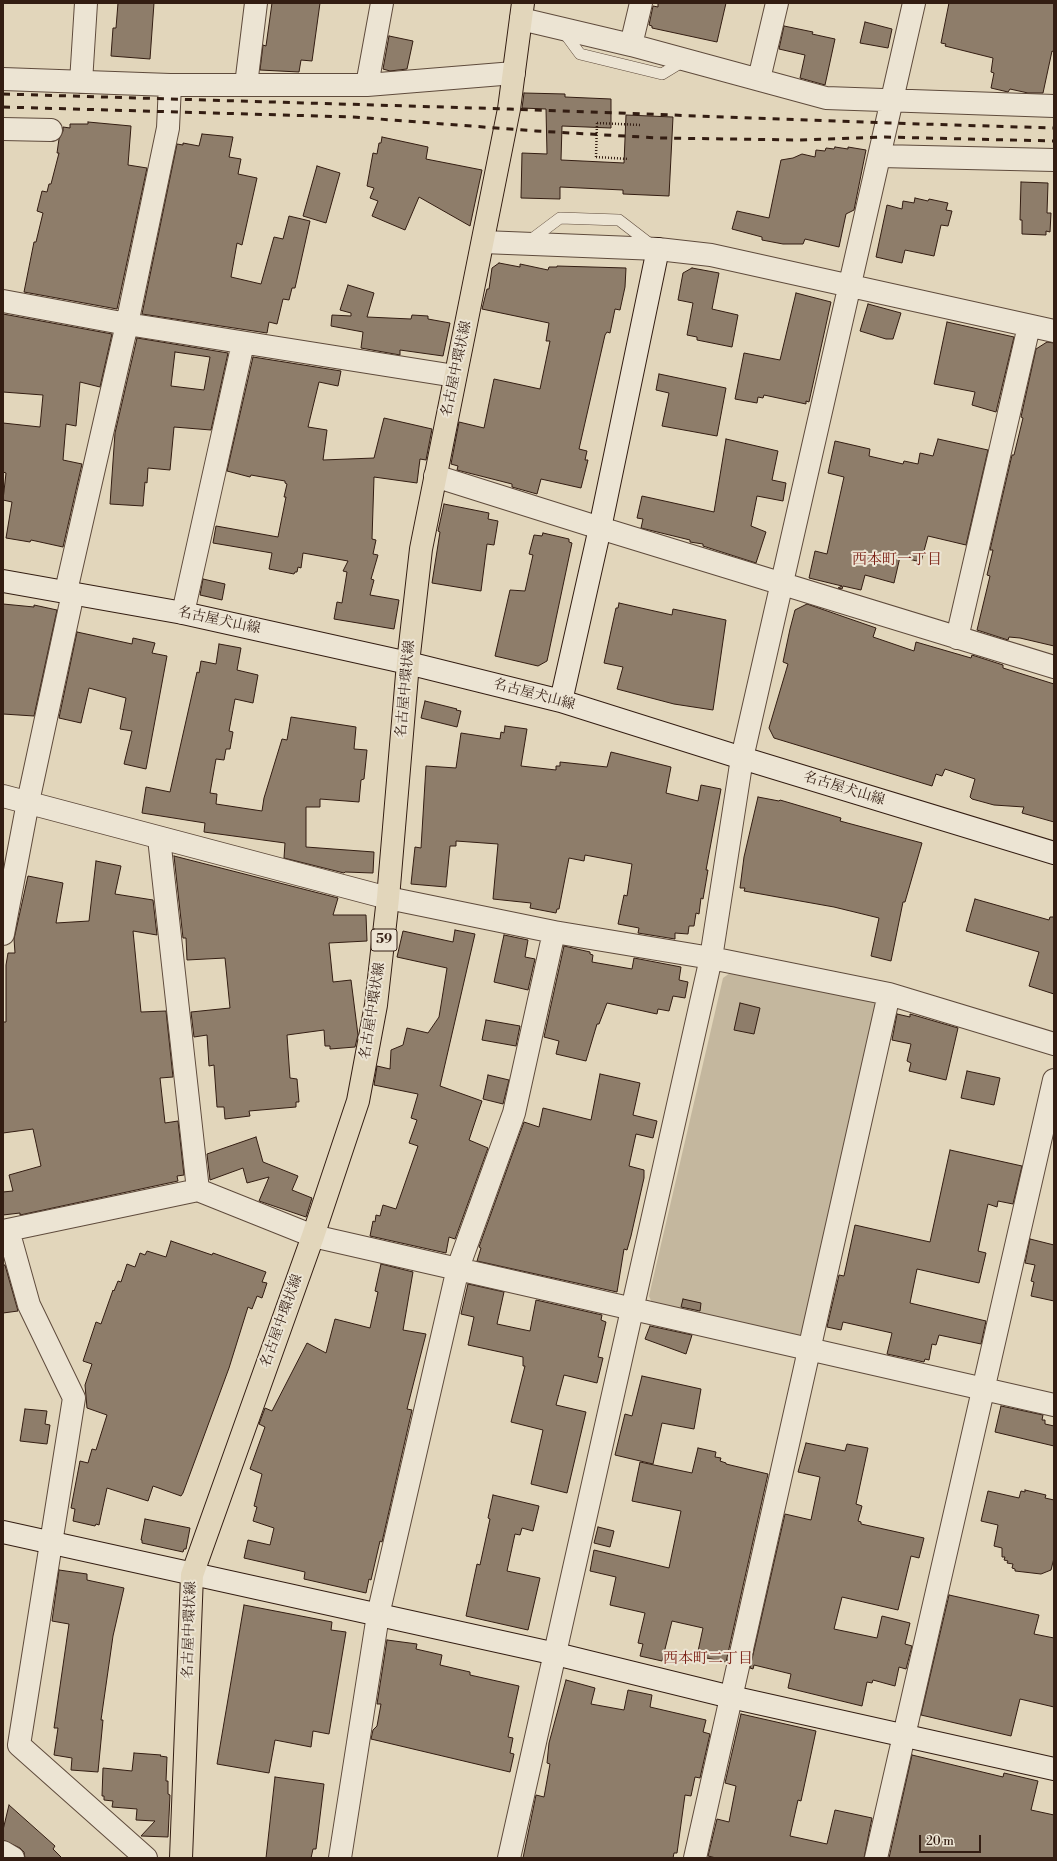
<!DOCTYPE html>
<html>
<head>
<meta charset="utf-8">
<style>
  body { margin:0 }
  #map { position:relative; width:1057px; height:1861px; overflow:hidden; background:#e2d6bb; font-family:"Libre Bodoni",serif }
  canvas { display:block }
  .frame { position:absolute; inset:0; border:4px solid #331d12; pointer-events:none }
  .scale { position:absolute; left:919px; top:1835px; width:62px; height:18px; box-sizing:border-box; border:2px solid #331d12; border-top:0; padding-left:5px; font-size:12px; line-height:14px; white-space:nowrap; color:#331d12; -webkit-text-stroke:3px #ece4d3; paint-order:stroke }
</style>
</head>
<body>
<div id="map">
<canvas width="1057" height="1861"></canvas>
<div class="frame"></div>
<div class="scale">20 m</div>
</div>
<script>
const context = document.querySelector('canvas').getContext('2d');
context.lineJoin = 'round';
function fill(path, color) {
  context.fillStyle = color;
  context.fill(path, 'evenodd');
}
function poly(rows) {
  const path = new Path2D();
  for (const r of rows) {
    path.moveTo(r[0], r[1]);
    for (let i = 2; i < r.length; i += 2) path.lineTo(r[i], r[i + 1]);
  }
  return path;
}
function strokePath(path, color, width, dash) {
  context.strokeStyle = color;
  context.lineWidth = width;
  context.lineCap = dash ? 'butt' : 'round';
  context.setLineDash(dash || []);
  context.stroke(path);
}
function drawText(font, color, halo, rows, align = 'center') {
  context.font = font + ' "Libre Bodoni","Noto Serif JP",serif';
  context.lineWidth = 4;
  context.setLineDash([]);
  context.textBaseline = 'middle';
  context.strokeStyle = halo;
  context.fillStyle = color;
  for (const [text, x, y, turn = 0] of rows) {
    context.save();
    context.translate(x, y);
    context.rotate((+turn || 0) * Math.PI / 180);
    context.textAlign = isNaN(turn) ? turn : align;
    if (halo) context.strokeText(text, 0, 0);
    context.fillText(text, 0, 0);
    context.restore();
  }
}
fill(poly([
  [730,973,874,999,876,1005,803,1332,798,1336,652,1303,649,1296,723,978]
]), '#c4b79e');
const building = poly([
  [118,3,154,3,150,59,111,56,113,28,116,28,118,3],
  [272,3,320,3,312,61,301,60,299,72,260,70,263,45,266,46,272,3],
  [658,3,726,3,717,42,652,28,652,26,649,25,653,6,658,7,658,3],
  [949,3,1054,3,1054,52,1052,51,1043,93,1028,93,1010,89,1008,92,991,88,994,73,991,72,993,58,945,46,946,44,941,43,949,3],
  [865,22,892,29,888,48,860,43,865,22],
  [784,26,813,32,812,34,835,39,825,85,800,78,805,55,779,49,784,26],
  [389,36,413,41,407,69,390,71,383,69,389,36],
  [524,93,565,94,565,97,611,99,611,128,562,126,561,160,624,163,626,115,673,117,669,196,623,194,623,190,560,187,560,199,521,198,522,153,547,154,546,109,522,108,524,93],
  [88,122,131,126,128,165,147,168,117,309,24,292,34,242,36,242,43,213,37,211,42,191,47,192,49,184,51,184,59,153,57,153,59,139,63,131,63,127,70,128,70,124,88,124,88,122],
  [202,134,233,137,229,157,241,159,238,174,257,178,242,245,237,243,231,277,261,284,274,237,283,239,289,216,310,221,295,288,292,288,289,300,283,299,277,324,269,322,267,333,142,314,177,144,183,145,183,143,199,146,202,134],
  [382,137,428,147,426,159,482,170,470,226,419,197,405,230,372,216,378,201,370,198,374,188,367,186,373,153,377,154,379,143,381,143,382,137],
  [835,147,848,149,848,147,866,150,854,210,846,214,839,247,805,239,803,244,783,244,762,240,762,237,732,229,737,211,769,218,781,160,793,158,802,154,815,157,816,150,825,151,826,148,834,149,835,147],
  [317,166,340,173,326,223,303,216,317,166],
  [1021,182,1048,183,1047,213,1051,213,1050,232,1046,231,1046,235,1022,234,1022,220,1020,220,1021,182],
  [915,198,928,201,929,199,948,203,946,210,952,211,948,226,941,225,934,256,905,250,902,263,876,257,887,205,902,209,903,201,914,203,915,198],
  [499,263,520,267,520,264,548,270,549,267,557,267,557,266,626,268,625,287,620,310,615,309,610,333,607,332,605,335,579,449,587,451,585,460,588,460,581,488,541,479,537,494,512,487,512,484,457,470,458,466,451,464,459,422,484,428,494,379,540,389,550,341,546,341,549,323,482,309,487,289,489,289,492,268,499,263],
  [692,268,719,273,712,309,738,315,732,347,697,340,697,337,687,335,693,303,678,300,683,273,692,268],
  [348,285,374,293,367,317,411,319,412,315,428,316,428,319,450,323,443,356,400,350,400,355,361,348,363,332,331,326,332,315,351,316,351,313,340,310,348,285],
  [796,293,831,302,809,402,806,401,806,404,764,395,763,398,758,397,757,403,735,399,744,353,780,360,796,293],
  [868,304,901,313,893,339,886,339,860,331,868,304],
  [3,314,112,334,100,387,80,382,76,426,66,424,63,460,82,464,63,547,31,540,30,542,6,538,12,502,3,500,6,473,3,472,3,423,40,427,43,395,3,392,3,314],
  [947,322,1014,337,996,412,972,405,975,392,934,384,947,322],
  [137,338,228,353,211,430,174,427,170,470,148,468,147,483,145,482,143,506,110,504,115,433,137,338],
  [175,352,210,357,204,390,171,386,175,352],
  [1047,342,1054,343,1054,646,1020,638,1009,637,1008,640,977,630,990,576,987,575,993,550,990,550,1012,455,1014,455,1023,418,1021,417,1036,349,1047,342],
  [253,357,341,371,338,386,319,382,308,427,327,430,323,460,374,458,384,418,432,429,426,460,420,459,417,483,374,477,372,539,376,540,373,554,378,555,371,579,374,580,370,595,399,600,394,629,334,619,337,602,342,603,347,572,343,571,348,561,303,553,301,568,298,567,297,572,295,572,294,574,269,569,272,553,213,543,216,526,278,537,286,497,284,497,287,484,285,483,285,481,251,475,250,477,227,471,253,357],
  [659,374,726,388,717,436,662,426,669,393,656,390,659,374],
  [726,439,778,451,772,480,786,483,783,501,757,496,751,526,766,532,756,563,703,546,703,544,690,542,690,540,641,528,643,519,637,518,642,496,714,512,726,439],
  [938,439,988,450,966,545,928,536,921,562,900,557,894,583,865,575,861,590,843,586,842,589,838,588,842,586,809,578,815,551,827,554,844,477,828,473,835,441,870,449,869,456,903,464,904,461,918,464,920,453,933,456,938,439],
  [444,504,489,513,488,519,498,521,494,545,487,544,481,591,432,583,440,532,438,531,444,504],
  [543,533,569,539,569,542,572,543,547,661,538,666,495,656,510,590,525,591,533,555,529,554,534,535,542,536,543,533],
  [203,579,225,584,222,600,200,595,203,579],
  [619,603,672,615,673,609,726,620,713,710,674,704,617,689,623,667,604,663,616,608,618,608,619,603],
  [3,604,34,607,34,605,57,610,34,716,3,714,3,604],
  [807,604,876,628,873,637,914,651,916,642,971,658,972,655,1003,665,1003,668,1054,684,1054,822,1022,813,1024,807,994,805,972,799,970,797,975,779,945,769,942,776,936,774,932,786,774,738,769,728,788,664,783,662,790,629,795,610,807,604],
  [77,632,132,644,133,638,155,643,152,653,167,656,146,769,124,764,132,731,120,729,126,698,89,688,81,723,59,718,77,632],
  [219,644,241,648,237,670,258,675,253,703,235,699,229,731,233,732,230,749,226,749,224,760,216,759,210,793,217,794,216,804,262,811,264,798,282,739,287,740,291,717,356,727,354,749,367,750,364,779,361,780,359,802,320,799,320,807,306,807,306,847,374,852,373,873,345,872,344,873,284,858,285,843,204,832,205,823,142,813,146,787,170,792,197,672,199,673,201,661,216,664,219,644],
  [425,701,457,709,456,710,461,711,457,727,421,718,425,701],
  [505,726,527,729,521,766,556,770,556,766,560,766,560,762,607,767,611,752,671,767,666,793,698,801,701,785,721,789,706,870,708,870,703,899,701,898,699,914,696,913,694,926,689,926,688,934,675,933,675,939,638,933,639,928,618,924,624,895,627,896,632,864,585,855,584,861,569,858,559,909,557,909,556,913,530,908,531,903,493,899,498,844,456,841,456,846,450,846,446,887,411,884,415,847,421,848,426,766,456,768,461,733,500,739,501,732,504,733,505,726],
  [758,797,779,801,780,800,841,818,840,821,922,843,905,902,903,902,891,961,871,956,879,918,834,907,744,891,745,888,740,888,744,857,758,797],
  [174,856,338,898,333,915,366,915,367,941,329,943,333,982,351,980,358,1035,355,1047,330,1049,330,1046,325,1046,324,1030,287,1035,290,1078,297,1079,299,1102,296,1102,296,1107,249,1111,250,1116,225,1119,224,1107,217,1107,214,1065,209,1066,207,1035,194,1037,191,1012,230,1008,225,958,187,960,186,938,183,938,174,856],
  [96,861,121,866,115,894,153,900,157,935,133,931,141,1012,166,1011,173,1077,160,1078,165,1123,178,1121,184,1175,177,1176,178,1181,20,1215,20,1213,3,1215,3,1192,13,1191,9,1175,41,1166,33,1129,3,1133,3,1022,6,1022,6,965,8,953,15,953,14,939,28,876,63,883,56,923,89,921,96,861],
  [975,899,1049,920,1050,917,1054,917,1054,994,1029,986,1039,952,966,931,975,899],
  [455,930,475,934,440,1086,482,1101,469,1140,488,1148,455,1239,449,1237,446,1253,370,1236,373,1221,375,1222,376,1215,380,1216,383,1205,396,1209,418,1146,409,1143,417,1120,411,1118,418,1094,374,1085,377,1066,390,1069,391,1050,403,1045,407,1028,428,1033,439,1017,441,1005,447,968,397,957,403,931,453,942,455,930],
  [504,935,528,940,525,957,535,959,528,990,494,982,504,935],
  [564,946,590,952,590,954,593,955,592,962,632,969,634,958,681,967,679,980,688,982,685,998,673,996,669,1011,658,1009,657,1014,607,1003,599,1024,597,1024,586,1061,556,1054,559,1041,544,1037,564,946],
  [740,1003,760,1008,754,1034,734,1030,740,1003],
  [897,1014,910,1017,910,1014,958,1028,946,1080,909,1071,911,1063,907,1061,911,1044,892,1040,897,1014],
  [486,1020,520,1026,516,1046,482,1040,486,1020],
  [967,1071,1000,1078,994,1105,961,1098,967,1071],
  [600,1074,640,1083,633,1115,657,1121,653,1138,636,1134,629,1166,644,1170,644,1178,631,1236,627,1250,624,1249,617,1292,477,1261,481,1248,479,1247,524,1122,539,1127,543,1108,591,1120,600,1074],
  [488,1075,509,1080,503,1104,483,1099,488,1075],
  [256,1137,263,1162,298,1176,292,1190,312,1198,306,1217,259,1201,269,1177,247,1183,243,1168,210,1180,207,1154,256,1137],
  [950,1150,1022,1166,1013,1204,998,1201,997,1207,988,1204,978,1251,986,1253,979,1283,917,1269,910,1303,986,1321,981,1344,939,1335,936,1345,932,1344,929,1360,925,1359,924,1362,887,1354,892,1333,843,1322,841,1330,827,1327,839,1275,844,1276,855,1225,930,1242,950,1150],
  [1030,1239,1054,1245,1054,1301,1031,1296,1034,1282,1031,1281,1035,1265,1025,1263,1030,1239],
  [171,1241,212,1255,213,1253,266,1272,262,1282,267,1283,262,1298,257,1296,252,1309,248,1307,229,1368,183,1493,181,1496,153,1486,148,1501,107,1488,99,1525,96,1524,95,1526,73,1521,75,1509,71,1508,80,1461,88,1463,92,1449,96,1450,107,1415,87,1408,85,1385,92,1364,83,1361,96,1322,101,1324,113,1290,114,1291,118,1281,121,1282,127,1264,135,1267,140,1253,145,1255,147,1251,166,1257,171,1241],
  [381,1264,413,1272,403,1330,426,1334,407,1409,412,1410,382,1542,380,1541,371,1580,369,1579,366,1593,304,1579,305,1572,244,1558,248,1540,270,1545,274,1528,253,1521,257,1507,254,1506,262,1474,250,1469,265,1427,259,1424,265,1408,272,1411,307,1343,326,1353,335,1319,370,1328,378,1292,375,1291,381,1264],
  [3,1265,5,1265,18,1311,3,1313,3,1265],
  [468,1284,504,1292,497,1324,530,1331,536,1300,602,1315,601,1320,606,1322,598,1357,603,1358,597,1383,564,1375,556,1405,586,1412,567,1493,531,1484,543,1430,511,1422,525,1366,523,1366,523,1357,468,1345,474,1317,461,1314,468,1284],
  [683,1299,701,1303,700,1311,681,1307,683,1299],
  [650,1326,692,1335,686,1354,645,1339,650,1326],
  [642,1376,701,1389,694,1429,662,1423,653,1464,615,1455,625,1414,632,1416,642,1376],
  [1001,1406,1043,1415,1042,1420,1045,1420,1045,1424,1054,1426,1054,1446,995,1432,1001,1406],
  [25,1409,47,1411,45,1424,50,1425,47,1444,20,1441,25,1409],
  [806,1443,845,1451,847,1444,868,1448,856,1504,862,1506,858,1521,861,1522,861,1524,924,1538,919,1558,911,1556,898,1610,842,1597,834,1629,877,1638,882,1616,910,1623,905,1644,912,1646,906,1669,899,1667,895,1686,873,1680,872,1683,867,1682,862,1706,788,1688,791,1674,754,1665,753,1669,750,1668,785,1514,811,1520,820,1477,798,1472,806,1443],
  [698,1448,716,1452,715,1457,721,1458,720,1461,726,1463,726,1464,768,1474,726,1662,697,1656,703,1628,672,1621,662,1661,640,1656,643,1644,638,1643,645,1613,610,1605,616,1577,590,1571,594,1550,669,1568,681,1511,632,1501,640,1462,692,1473,698,1448],
  [1025,1490,1046,1495,1045,1498,1054,1500,1054,1558,1051,1570,1041,1574,1015,1571,1015,1569,1012,1568,1013,1564,1007,1563,1008,1561,1004,1560,1005,1557,1002,1557,1002,1548,994,1546,998,1525,981,1521,988,1491,1019,1498,1021,1491,1025,1492,1025,1490],
  [493,1495,539,1506,533,1531,522,1528,520,1535,515,1534,507,1571,540,1578,528,1630,466,1616,477,1564,480,1565,490,1519,488,1518,493,1495],
  [145,1519,190,1528,186,1549,184,1549,183,1552,142,1543,142,1540,141,1540,145,1519],
  [598,1527,614,1531,610,1547,594,1543,598,1527],
  [59,1570,87,1574,87,1580,124,1588,113,1636,101,1720,103,1720,98,1772,71,1770,72,1758,54,1755,58,1728,54,1728,69,1624,52,1621,59,1570],
  [949,1595,1039,1615,1034,1634,1054,1638,1054,1707,1020,1699,1011,1736,921,1715,949,1595],
  [244,1605,332,1622,331,1630,346,1632,329,1734,313,1731,311,1747,275,1740,269,1773,217,1764,244,1605],
  [387,1640,417,1644,416,1649,442,1655,440,1665,470,1672,470,1675,519,1686,508,1737,513,1738,510,1753,514,1754,510,1772,371,1739,373,1730,377,1726,381,1704,377,1704,387,1640],
  [566,1680,595,1688,591,1704,624,1710,628,1690,652,1695,650,1707,706,1720,703,1732,710,1734,700,1778,695,1777,691,1796,685,1795,677,1853,674,1853,673,1858,523,1858,536,1795,544,1797,550,1764,547,1763,549,1743,566,1680],
  [741,1714,816,1731,801,1801,798,1800,790,1836,827,1844,835,1810,872,1818,864,1858,716,1858,708,1856,717,1819,729,1822,736,1786,725,1783,741,1714],
  [134,1753,161,1755,160,1756,167,1757,166,1781,168,1781,168,1794,170,1795,168,1837,141,1836,155,1821,136,1820,137,1809,112,1807,113,1801,104,1800,104,1796,102,1796,103,1768,132,1771,134,1753],
  [912,1755,1003,1777,1004,1773,1038,1781,1031,1810,1054,1815,1054,1858,889,1858,912,1755],
  [275,1777,324,1784,316,1849,313,1849,311,1858,266,1858,275,1777],
  [9,1805,55,1846,53,1849,62,1858,25,1858,24,1852,20,1848,3,1840,3,1830,9,1805]
]);
fill(building, '#8e7d6a');
strokePath(building, '#331d12', 1);
const lane = poly([
  [563,31,580,54,662,74,685,60],
  [528,242,560,218,619,220,654,247]
]);
const street = poly([
  [521,19,631,45,826,98,1054,106],
  [631,45,641,3],
  [3,79,170,85,367,85,514,73],
  [759,79,777,3],
  [81,82,86,3],
  [246,85,256,3],
  [367,85,382,3],
  [3,129,51,130],
  [880,156,1054,160],
  [483,242,658,249,711,255,1054,331],
  [3,301,127,324,455,376],
  [435,476,600,528,1054,667],
  [66,591,127,324,168,128,170,85],
  [183,613,243,343],
  [957,638,1029,326],
  [3,796,388,898,554,932,711,958,889,994,1054,1044],
  [159,838,198,1190],
  [3,934,28,802,73,593],
  [8,1230,29,1305,74,1398,19,1745,146,1858],
  [3,1231,198,1190,313,1236,1054,1405],
  [3,1852,13,1858],
  [340,1858,378,1615,458,1268,514,1113,554,932],
  [509,1858,711,958,742,758,914,3],
  [695,1858,889,994],
  [876,1858,1054,1080]
]);
const secondary = poly([
  [3,581,183,613,408,663,561,701,742,758,1054,853],
  [561,701,600,528,658,249],
  [3,1532,556,1654,731,1697,1054,1769]
]);
const primary = poly([
  [181,1858,192,1575,313,1236,358,1101,376,1005,388,898,408,663,421,549,509,109,523,3]
]);
strokePath(lane, '#5f4b3c', 12);
strokePath(street, '#5f4b3c', 24);
strokePath(secondary, '#331d12', 24);
strokePath(primary, '#331d12', 24);
strokePath(poly([
  [597,123,641,125],
  [596,157,629,159]
]), '#331d12', 2.5, [1, 2]);
strokePath(lane, '#ece4d3', 11);
strokePath(street, '#ece4d3', 22);
strokePath(secondary, '#ece4d3', 22);
strokePath(primary, '#e2d6bb', 22);
strokePath(poly([
  [3,94,509,109,888,123,1054,128],
  [3,107,353,117,536,131,659,138,799,140,885,137,1054,141]
]), '#331d12', 3, [7, 7]);
strokePath(poly([
  [596,157,597,123]
]), '#331d12', 2.5, [1, 2]);
for (const [x, y, w] of [
  [384,940,26]
]) {
  const box = new Path2D();
  box.roundRect(x - w / 2, y - 11, w, 22, 3);
  context.fillStyle = '#ece4d3';
  context.fill(box);
  strokePath(box, '#331d12', 1);
}
drawText('bold 13px', '#331d12', null, [
  ["59",384,940]
]);
drawText('14px', '#331d12', '#ece4d3', [
  ["名古屋中環状線",457,369,-78],
  ["名古屋犬山線",219,621,12],
  ["名古屋中環状線",406,689,-85],
  ["名古屋犬山線",534,695,15],
  ["名古屋犬山線",844,789,17],
  ["名古屋中環状線",373,1011,-81],
  ["名古屋中環状線",282,1321,-70],
  ["名古屋中環状線",190,1630,-88]
]);
drawText('15px', '#7a1f14', '#ece4d3', [
  ["西本町一丁目",897,560],
  ["西本町二丁目",708,1659]
]);
</script>
</body>
</html>
